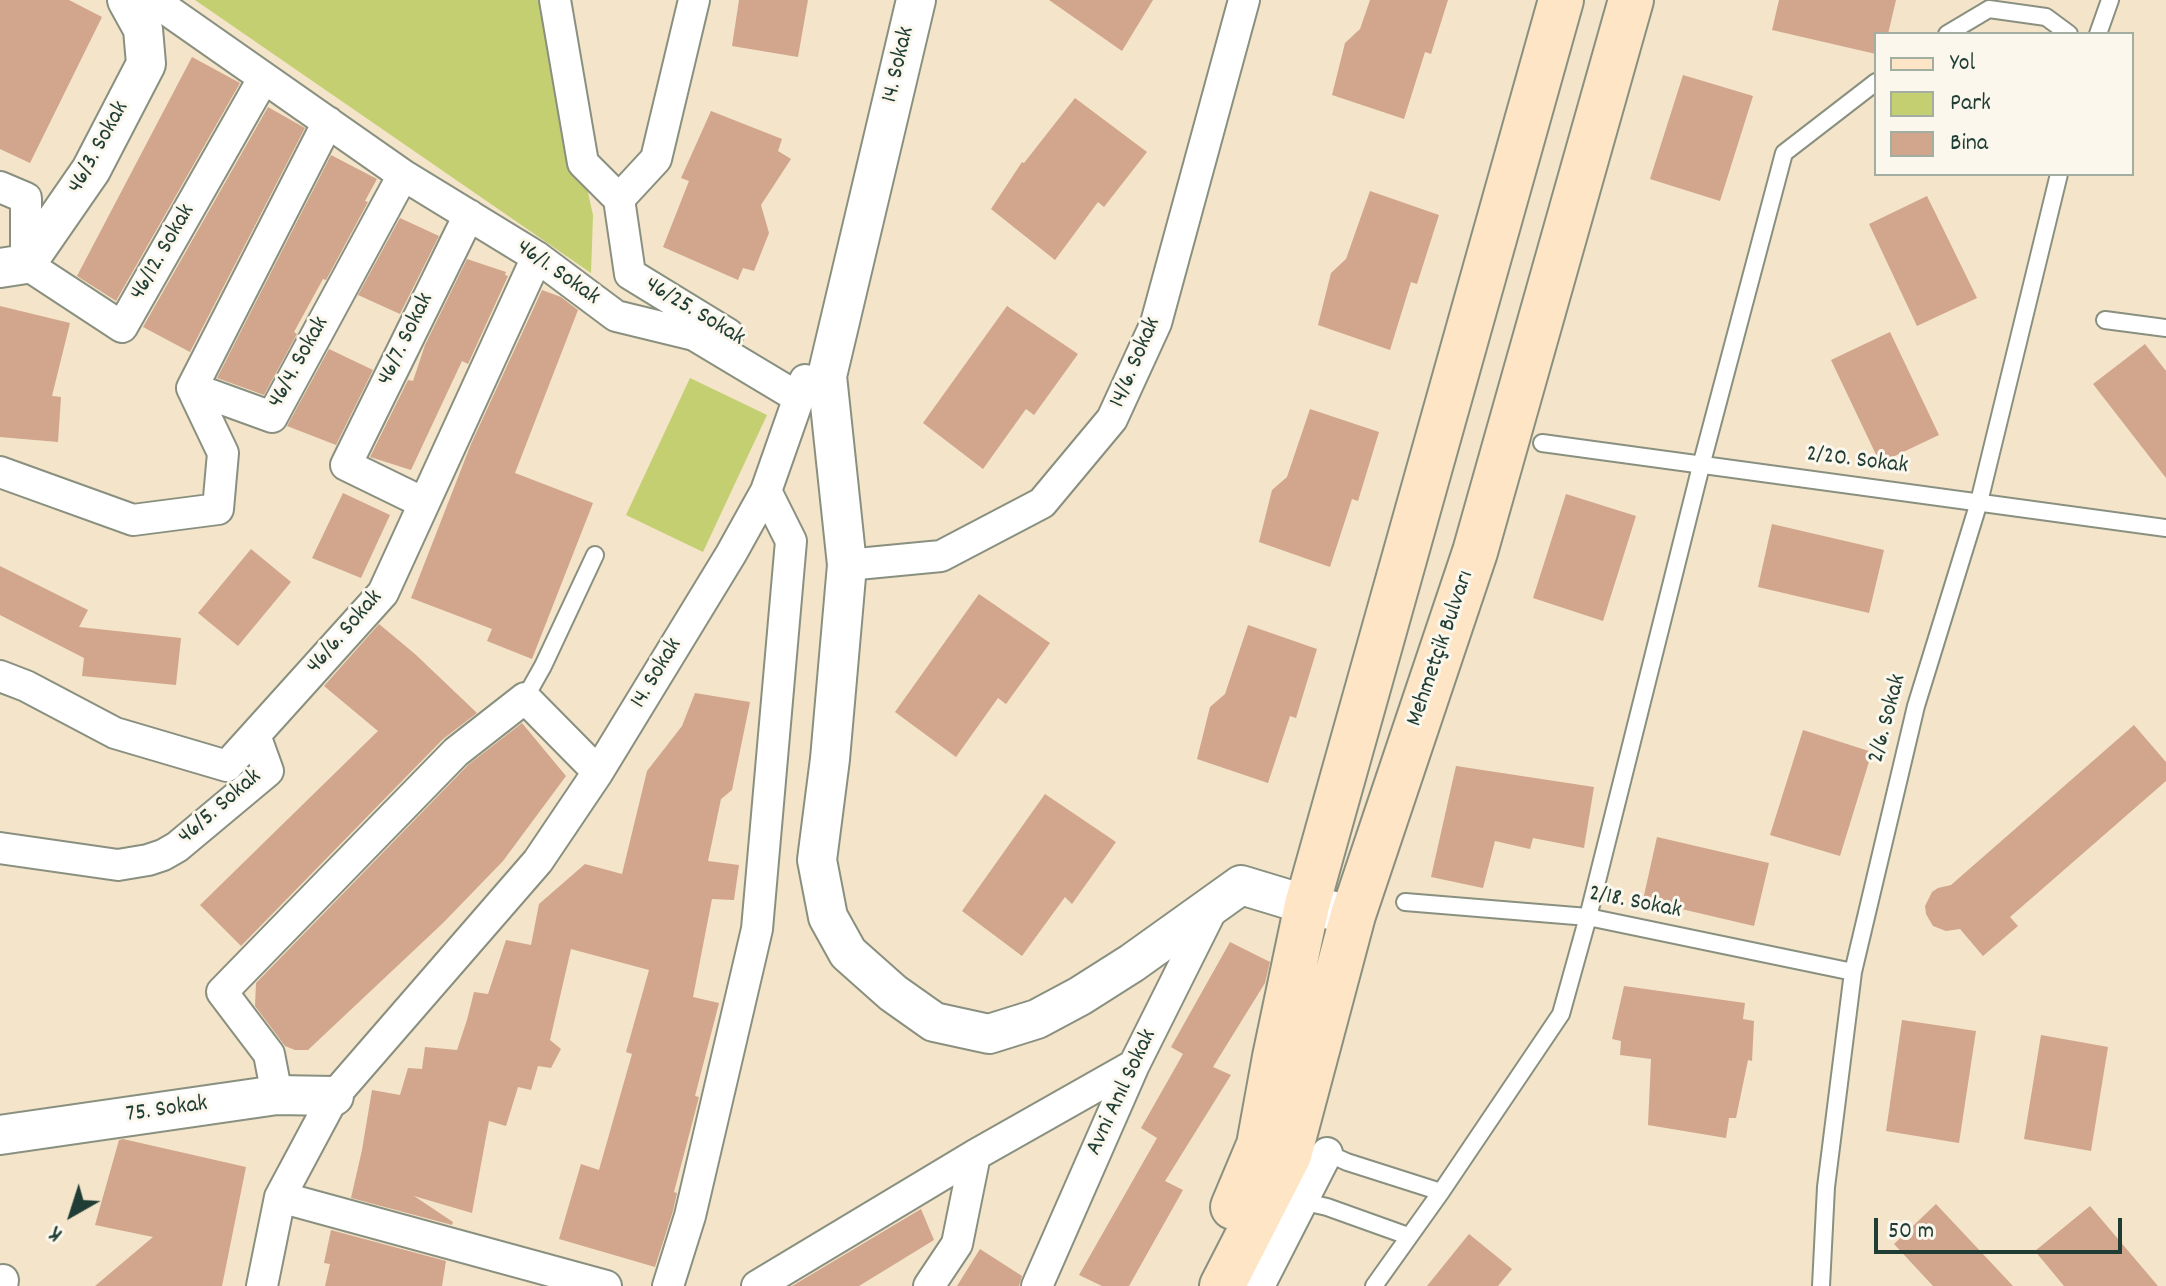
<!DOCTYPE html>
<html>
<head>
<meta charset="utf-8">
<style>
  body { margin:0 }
  #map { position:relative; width:2166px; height:1286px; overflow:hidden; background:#f3e4ca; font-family:Dekko,sans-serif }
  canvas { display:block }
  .legend { position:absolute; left:1874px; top:32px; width:260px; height:144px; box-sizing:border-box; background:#fbf7ec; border:2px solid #a3ada2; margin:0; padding:10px 14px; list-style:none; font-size:24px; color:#1f3d34 }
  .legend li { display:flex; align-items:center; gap:16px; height:40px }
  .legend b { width:40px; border:2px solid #a3ada2 }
  .north { position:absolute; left:32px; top:1174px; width:80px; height:80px; -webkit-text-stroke:6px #fbf7ec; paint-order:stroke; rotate:219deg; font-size:22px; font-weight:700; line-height:32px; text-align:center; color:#1f3d34 }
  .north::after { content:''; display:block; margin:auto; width:28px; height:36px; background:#1f3d34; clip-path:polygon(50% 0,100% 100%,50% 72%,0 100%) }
  .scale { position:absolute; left:1874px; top:1218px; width:248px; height:36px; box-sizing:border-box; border:4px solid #1f3d34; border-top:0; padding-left:10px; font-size:24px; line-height:28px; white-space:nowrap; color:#1f3d34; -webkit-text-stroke:6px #fbf7ec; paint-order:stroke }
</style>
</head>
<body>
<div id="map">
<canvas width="2166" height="1286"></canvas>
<ul class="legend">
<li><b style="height:10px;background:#fde5c5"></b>Yol</li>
<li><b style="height:22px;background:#c3cf71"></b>Park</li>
<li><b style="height:22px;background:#d1a68c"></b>Bina</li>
</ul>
<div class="north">K</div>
<div class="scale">50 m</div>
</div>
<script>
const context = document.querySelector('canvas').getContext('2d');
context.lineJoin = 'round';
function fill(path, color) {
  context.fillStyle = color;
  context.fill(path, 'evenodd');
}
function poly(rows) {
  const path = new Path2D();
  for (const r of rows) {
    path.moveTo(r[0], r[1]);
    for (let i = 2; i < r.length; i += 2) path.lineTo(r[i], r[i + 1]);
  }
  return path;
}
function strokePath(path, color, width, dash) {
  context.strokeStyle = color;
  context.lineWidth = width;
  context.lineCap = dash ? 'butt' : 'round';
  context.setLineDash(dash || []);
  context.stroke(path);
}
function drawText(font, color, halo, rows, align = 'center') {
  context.font = font + ' Dekko,sans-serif';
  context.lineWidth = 6;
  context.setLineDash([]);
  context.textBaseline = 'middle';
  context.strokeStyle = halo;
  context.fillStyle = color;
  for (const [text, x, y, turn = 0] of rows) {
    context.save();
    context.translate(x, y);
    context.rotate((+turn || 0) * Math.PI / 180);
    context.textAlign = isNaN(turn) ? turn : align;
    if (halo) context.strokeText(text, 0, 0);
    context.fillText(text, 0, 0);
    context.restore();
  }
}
fill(poly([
  [195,0,545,0,593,215,591,273],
  [690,378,767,415,703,552,626,515]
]), '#c3cf71');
fill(poly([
  [0,0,69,0,102,17,30,163,0,149],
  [739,0,808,0,798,57,732,46],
  [1049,0,1153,0,1122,51],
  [1370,0,1448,0,1431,54,1425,52,1404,119,1332,95,1345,43,1360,29],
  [1779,0,1896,0,1888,34,1876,34,1876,54,1772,30],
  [192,57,240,83,116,301,77,276],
  [1683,75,1753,96,1720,201,1650,179],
  [1075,98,1147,152,1104,207,1098,202,1055,260,991,209,1022,162,1024,163],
  [268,107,305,128,190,352,143,327],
  [711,111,782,139,778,151,791,159,761,205,769,233,754,271,743,268,738,280,663,247,689,181,681,178],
  [331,155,377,179,365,201,368,202,326,280,323,279,294,332,297,334,264,395,217,378],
  [1370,191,1439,215,1417,284,1411,282,1390,350,1318,325,1331,273,1346,259],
  [1927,196,1977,298,1917,326,1869,224],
  [400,218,439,236,400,314,358,295],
  [467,259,506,272,505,275,508,276,468,364,462,361,411,470,370,457,408,380,413,381,425,345],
  [542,290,561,297,578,310,515,473,593,503,532,659,487,641,492,629,411,598,471,444],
  [0,306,70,323,52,396,61,397,58,442,0,437],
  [1007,306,1078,354,1034,415,1026,409,983,469,923,423],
  [1890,332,1939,435,1880,463,1831,360],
  [2145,344,2166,371,2166,478,2093,384],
  [329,349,373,370,336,445,287,426],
  [1310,409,1379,432,1358,501,1352,499,1330,567,1259,542,1272,490,1287,477],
  [343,493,390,515,361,578,312,558],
  [1566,494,1636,516,1603,621,1533,598],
  [1772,524,1884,550,1869,613,1758,587],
  [251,549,291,582,238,646,198,613],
  [0,566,88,610,79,627,181,638,176,685,82,676,84,658,0,615],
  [979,594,1050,643,1006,704,998,698,956,757,895,712],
  [379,624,415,654,477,713,443,739,241,946,200,905,378,731,324,686],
  [1248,625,1317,649,1296,718,1290,716,1268,783,1197,759,1210,707,1225,694],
  [695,693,750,702,732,790,721,799,708,861,739,865,734,900,712,899,693,997,719,1003,695,1096,699,1097,674,1192,677,1193,673,1211,655,1267,559,1239,581,1164,599,1170,632,1054,626,1052,649,970,571,949,550,1040,561,1049,551,1068,538,1066,531,1090,518,1087,506,1126,489,1121,472,1213,414,1196,453,1222,452,1225,351,1198,362,1150,372,1090,400,1095,408,1068,422,1069,425,1047,457,1050,467,1020,474,992,488,994,506,940,531,945,539,904,585,864,622,874,647,771,682,726],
  [522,723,566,776,503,861,443,923,308,1050,295,1050,285,1046,255,1006,256,983,468,765],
  [2134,725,2166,762,2166,781,2010,917,2018,926,1983,956,1960,929,1946,931,1933,926,1926,914,1925,906,1932,892,1938,888,1951,885],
  [1803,730,1872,752,1840,856,1770,835],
  [1456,766,1594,787,1584,848,1533,838,1530,849,1495,841,1483,888,1431,877],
  [1045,794,1116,842,1072,904,1065,897,1022,956,962,911],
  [1657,837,1769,863,1754,926,1643,900],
  [1230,942,1270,962,1265,983,1213,1067,1231,1075,1165,1181,1183,1190,1129,1286,1102,1286,1079,1275,1157,1138,1141,1128,1183,1054,1171,1047],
  [1624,986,1745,1003,1743,1019,1754,1021,1752,1061,1748,1060,1736,1118,1729,1118,1726,1138,1648,1125,1651,1059,1620,1055,1621,1041,1612,1039],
  [1902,1020,1976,1031,1959,1143,1886,1131],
  [2041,1035,2108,1047,2091,1151,2024,1139],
  [123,1139,246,1167,222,1286,95,1286,153,1237,95,1225,119,1140],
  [1936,1204,2013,1286,1933,1286,1894,1244],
  [2090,1206,2158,1286,2064,1286,2035,1251],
  [921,1209,934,1240,859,1286,792,1286],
  [331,1230,446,1261,442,1286,325,1286,330,1264,324,1263],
  [1469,1234,1512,1269,1498,1286,1427,1286],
  [980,1249,1022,1276,1019,1286,957,1286]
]), '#d1a68c');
const service = poly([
  [1947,34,1989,9,2046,17,2069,34],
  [2098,34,2110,0],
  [2105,320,2166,328],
  [1542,443,2166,528],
  [525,698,543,666,595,555],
  [1405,902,1588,917,1853,972],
  [1327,1153,1347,1162,1441,1192,1561,1014,1588,917,1701,466,1784,153,1876,82],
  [1301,1201,1327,1207,1408,1236],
  [1374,1286,1441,1192],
  [1821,1286,1826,1187,1853,972,1916,706,1979,502,2059,174]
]);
const minor = poly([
  [153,0,403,175,537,257,616,316,694,335,799,398],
  [555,0,583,163,619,199],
  [694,0,656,159,619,199,630,274,728,334],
  [0,187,26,198,26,264,122,327,263,79],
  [192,388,328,122],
  [0,472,133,520,218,509,223,453,192,388,272,417,403,175],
  [424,503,346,465,469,215],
  [847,565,941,556,1042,503,1112,419,1156,323,1244,0],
  [0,676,26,686,115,733,227,766,383,593,537,257],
  [0,848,118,865,148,860,163,855,177,847,268,771,255,735],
  [277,1095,269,1054,222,992,456,752,525,698,598,772],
  [280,1197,606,1286],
  [2,1286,3,1280],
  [262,1286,280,1197,334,1096,538,861,598,772,731,554,766,491,805,380],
  [668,1286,690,1216,757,929,791,541,766,491],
  [757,1286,975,1155],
  [929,1286,957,1244,975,1155,1134,1065],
  [1037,1286,1134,1065,1215,903],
  [1259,1286,1327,1153]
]);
const tertiary = poly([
  [916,0,827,376,847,565,830,759,817,860,828,917,848,953,893,993,934,1022,989,1034,1037,1019,1080,996,1132,963,1241,885,1307,905,1353,915],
  [0,268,26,264,91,170,146,64,143,29,127,0],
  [0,1135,277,1095,334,1096]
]);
const secondary = poly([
  [1233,1207,1259,1145,1275,1057,1307,905,1561,0],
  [1222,1286,1289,1155,1353,915,1475,552,1631,0]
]);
strokePath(service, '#89907f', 20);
strokePath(minor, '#89907f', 34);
strokePath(tertiary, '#89907f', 42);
strokePath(secondary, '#89907f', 48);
strokePath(service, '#fff', 16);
strokePath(minor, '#fff', 30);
strokePath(tertiary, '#fff', 38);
strokePath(secondary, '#fde5c5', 44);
drawText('24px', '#1f3d34', '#fbf7ec', [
  ["14. Sokak",900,65,-77],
  ["46/3. Sokak",100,148,-61],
  ["46/12. Sokak",164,253,-60],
  ["46/1. Sokak",557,274,35],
  ["46/25. Sokak",694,313,31],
  ["46/7. Sokak",407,340,-64],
  ["46/4. Sokak",300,363,-61],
  ["14/6. Sokak",1137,363,-67],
  ["2/20. Sokak",1857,462,7],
  ["46/6. Sokak",346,633,-49],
  ["Mehmetçik Bulvarı",1442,649,-71],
  ["14. Sokak",658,674,-59],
  ["2/6. Sokak",1889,719,-75],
  ["46/5. Sokak",221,808,-41],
  ["2/18. Sokak",1635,904,11],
  ["Avni Anıl Sokak",1123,1093,-65],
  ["75. Sokak",167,1111,-8]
]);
</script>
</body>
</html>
